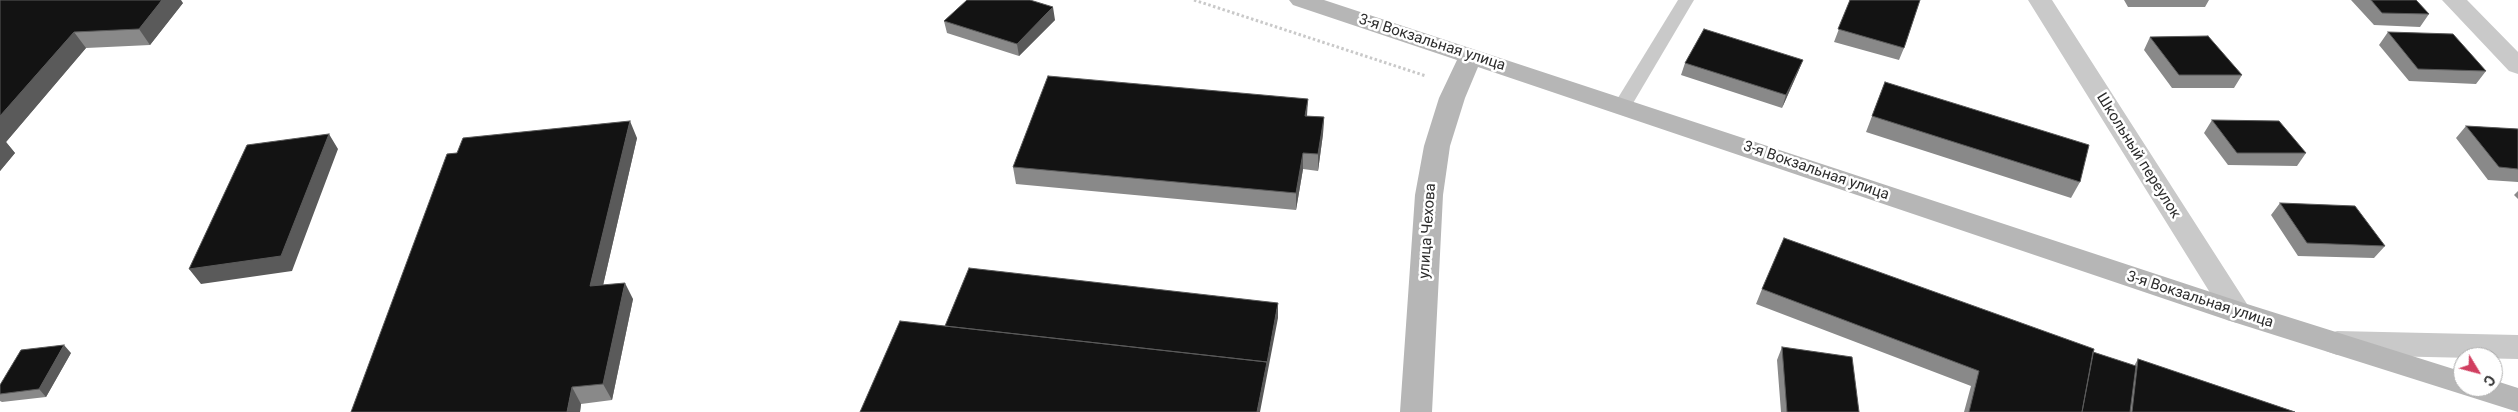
<!DOCTYPE html>
<html>
<head>
<meta charset="utf-8">
<style>
  body { margin:0 }
  #map { position:relative; width:2518px; height:412px; overflow:hidden; background:#fff; font-family:Roboto,sans-serif }
  canvas { display:block }
  .north { position:absolute; left:2453px; top:347px; width:50px; height:50px; box-sizing:border-box; background:#fff; border:1px solid #ababab; border-radius:50%; rotate:127deg; font-size:14px; font-weight:700; line-height:20px; text-align:center; color:#2c2c2c }
  .north::after { content:''; display:block; margin:auto; width:18px; height:22px; background:#d13f60; clip-path:polygon(50% 0,100% 100%,50% 72%,0 100%) }
</style>
</head>
<body>
<div id="map">
<canvas width="2518" height="412"></canvas>
<div class="north">С</div>
</div>
<script>
const context = document.querySelector('canvas').getContext('2d');
context.lineJoin = 'round';
function poly(rows) {
  const path = new Path2D();
  for (const r of rows) {
    path.moveTo(r[0], r[1]);
    for (let i = 2; i < r.length; i += 2) path.lineTo(r[i], r[i + 1]);
  }
  return path;
}
function strokePath(path, color, width, dash) {
  context.strokeStyle = color;
  context.lineWidth = width;
  context.lineCap = dash ? 'butt' : 'round';
  context.setLineDash(dash || []);
  context.stroke(path);
}
function fill(path, color) {
  context.fillStyle = color;
  context.fill(path, 'evenodd');
}
function drawText(font, color, halo, rows, align = 'center') {
  context.font = font + ' Roboto,sans-serif';
  context.lineWidth = 5;
  context.setLineDash([]);
  context.textBaseline = 'middle';
  context.strokeStyle = halo;
  context.fillStyle = color;
  for (const [text, x, y, turn = 0] of rows) {
    context.save();
    context.translate(x, y);
    context.rotate((+turn || 0) * Math.PI / 180);
    context.textAlign = isNaN(turn) ? turn : align;
    if (halo) context.strokeText(text, 0, 0);
    context.fillText(text, 0, 0);
    context.restore();
  }
}
strokePath(poly([
  [1194,0,1426,76]
]), '#c9c9c9', 3, [2.5, 2.5]);
fill(poly([
  [1678,0,1694,0,1629,110,1615,110,1613,106,1678,0]
]), '#c9c9c9');
fill(poly([
  [2028,0,2052,0,2247,304,2252,312,2247,320,2237,323,2227,320,2028,0],
  [2442,0,2467,0,2518,52,2518,74,2509,71,2442,0],
  [2337,331,2518,335,2518,359,2337,355,2326,351,2322,343,2326,335,2337,331]
]), '#c9c9c9');
fill(poly([
  [1289,0,1324,0,2247,304,2463,372,2463,387,2493,387,2493,380,2518,388,2518,412,2227,320,1478,67,1465,98,1450,146,1443,195,1432,412,1400,412,1415,195,1424,146,1439,98,1457,60,1293,5,1289,0]
]), '#b6b6b6');
fill(poly([
  [0,0,183,3,150,45,86,48,6,142,15,153,0,171],
  [1850,0,1904,48,1899,60,1834,42],
  [2124,0,2209,0,2205,7,2128,7],
  [2351,0,2416,0,2429,14,2420,27,2374,25],
  [1055,20,1019,56,947,33,944,21],
  [2388,32,2486,71,2476,84,2409,81,2379,45],
  [2150,37,2242,75,2234,88,2172,88,2144,50],
  [1803,60,1798,72,1782,108,1681,75,1685,63],
  [1885,82,2080,182,2071,198,1866,132],
  [1307,116,1324,117,1323,134,1318,171,1303,169,1296,210,1016,184,1013,167],
  [2212,120,2306,153,2297,166,2228,165,2204,133],
  [2466,126,2518,129,2518,182,2488,180,2456,138],
  [637,138,603,285,633,299,612,400,581,404,580,412,447,154],
  [2518,191,2518,199,2514,195],
  [2280,203,2385,246,2374,258,2298,256,2271,215],
  [1762,289,2093,352,2134,366,2138,359,2295,412,1964,412,1971,386,1756,304],
  [1782,347,1859,412,1781,412,1777,360],
  [71,353,46,397,2,402,0,401,0,385]
]), '#898989');
fill(poly([
  [162,0,181,0,183,3,150,45,139,29],
  [1053,7,1055,20,1019,56,1017,44],
  [74,32,86,48,6,142,15,153,0,171,0,116],
  [1803,60,1798,72,1782,108,1786,95],
  [1308,99,1307,116,1305,116],
  [1324,117,1323,134,1318,171,1318,154],
  [630,121,637,138,599,303,590,286],
  [329,134,338,149,292,271,201,284,189,269],
  [1303,153,1303,169,1296,210,1296,193],
  [625,283,633,299,612,400,603,384],
  [1278,303,1278,318,1260,412,1257,412],
  [64,345,71,353,46,397,39,389],
  [572,387,581,404,580,412,567,412]
]), '#5a5a5a');
const building = poly([
  [0,0,162,0,139,29,74,32,0,116,0,0],
  [967,0,1030,0,1053,7,1017,44,944,21,967,0],
  [1850,0,1920,0,1904,48,1838,29,1850,0],
  [2371,0,2416,0,2429,14,2382,13,2371,0],
  [1704,29,1803,60,1786,95,1685,63,1704,29],
  [2388,32,2453,34,2486,71,2418,69,2388,32],
  [2208,36,2242,75,2179,75,2150,37,2208,36],
  [1048,76,1308,99,1305,116,1324,117,1318,154,1303,153,1296,193,1013,167,1048,76],
  [1885,82,2089,145,2080,182,1872,116,1885,82],
  [2212,120,2279,121,2306,153,2237,153,2212,120],
  [630,121,590,286,625,283,603,384,572,387,567,412,351,412,447,154,457,153,463,138,630,121],
  [2466,126,2518,129,2518,169,2499,167,2466,126],
  [329,134,281,256,189,269,247,145,329,134],
  [2280,203,2355,206,2385,246,2307,243,2280,203],
  [1784,238,2094,349,2082,412,1969,412,1979,371,1762,289,1784,238],
  [969,268,1278,303,1267,363,1267,362,945,326,969,268],
  [900,321,1267,362,1257,412,860,412,900,321],
  [64,345,39,389,0,394,0,385,21,350,64,345],
  [1782,347,1852,357,1859,412,1787,412,1782,347],
  [2093,352,2136,366,2130,412,2082,412,2093,352],
  [2138,359,2295,412,2132,412,2138,359]
]);
fill(building, '#131313');
strokePath(building, '#5a5a5a', 1);
drawText('15px', '#2c2c2c', '#fff', [
  ["3-я Вокзальная улица",1432,43,18],
  ["Школьный переулок",2138,156,58],
  ["3-я Вокзальная улица",1816,171,19],
  ["улица Чехова",1428,231,-86],
  ["3-я Вокзальная улица",2200,300,18]
]);
</script>
</body>
</html>
